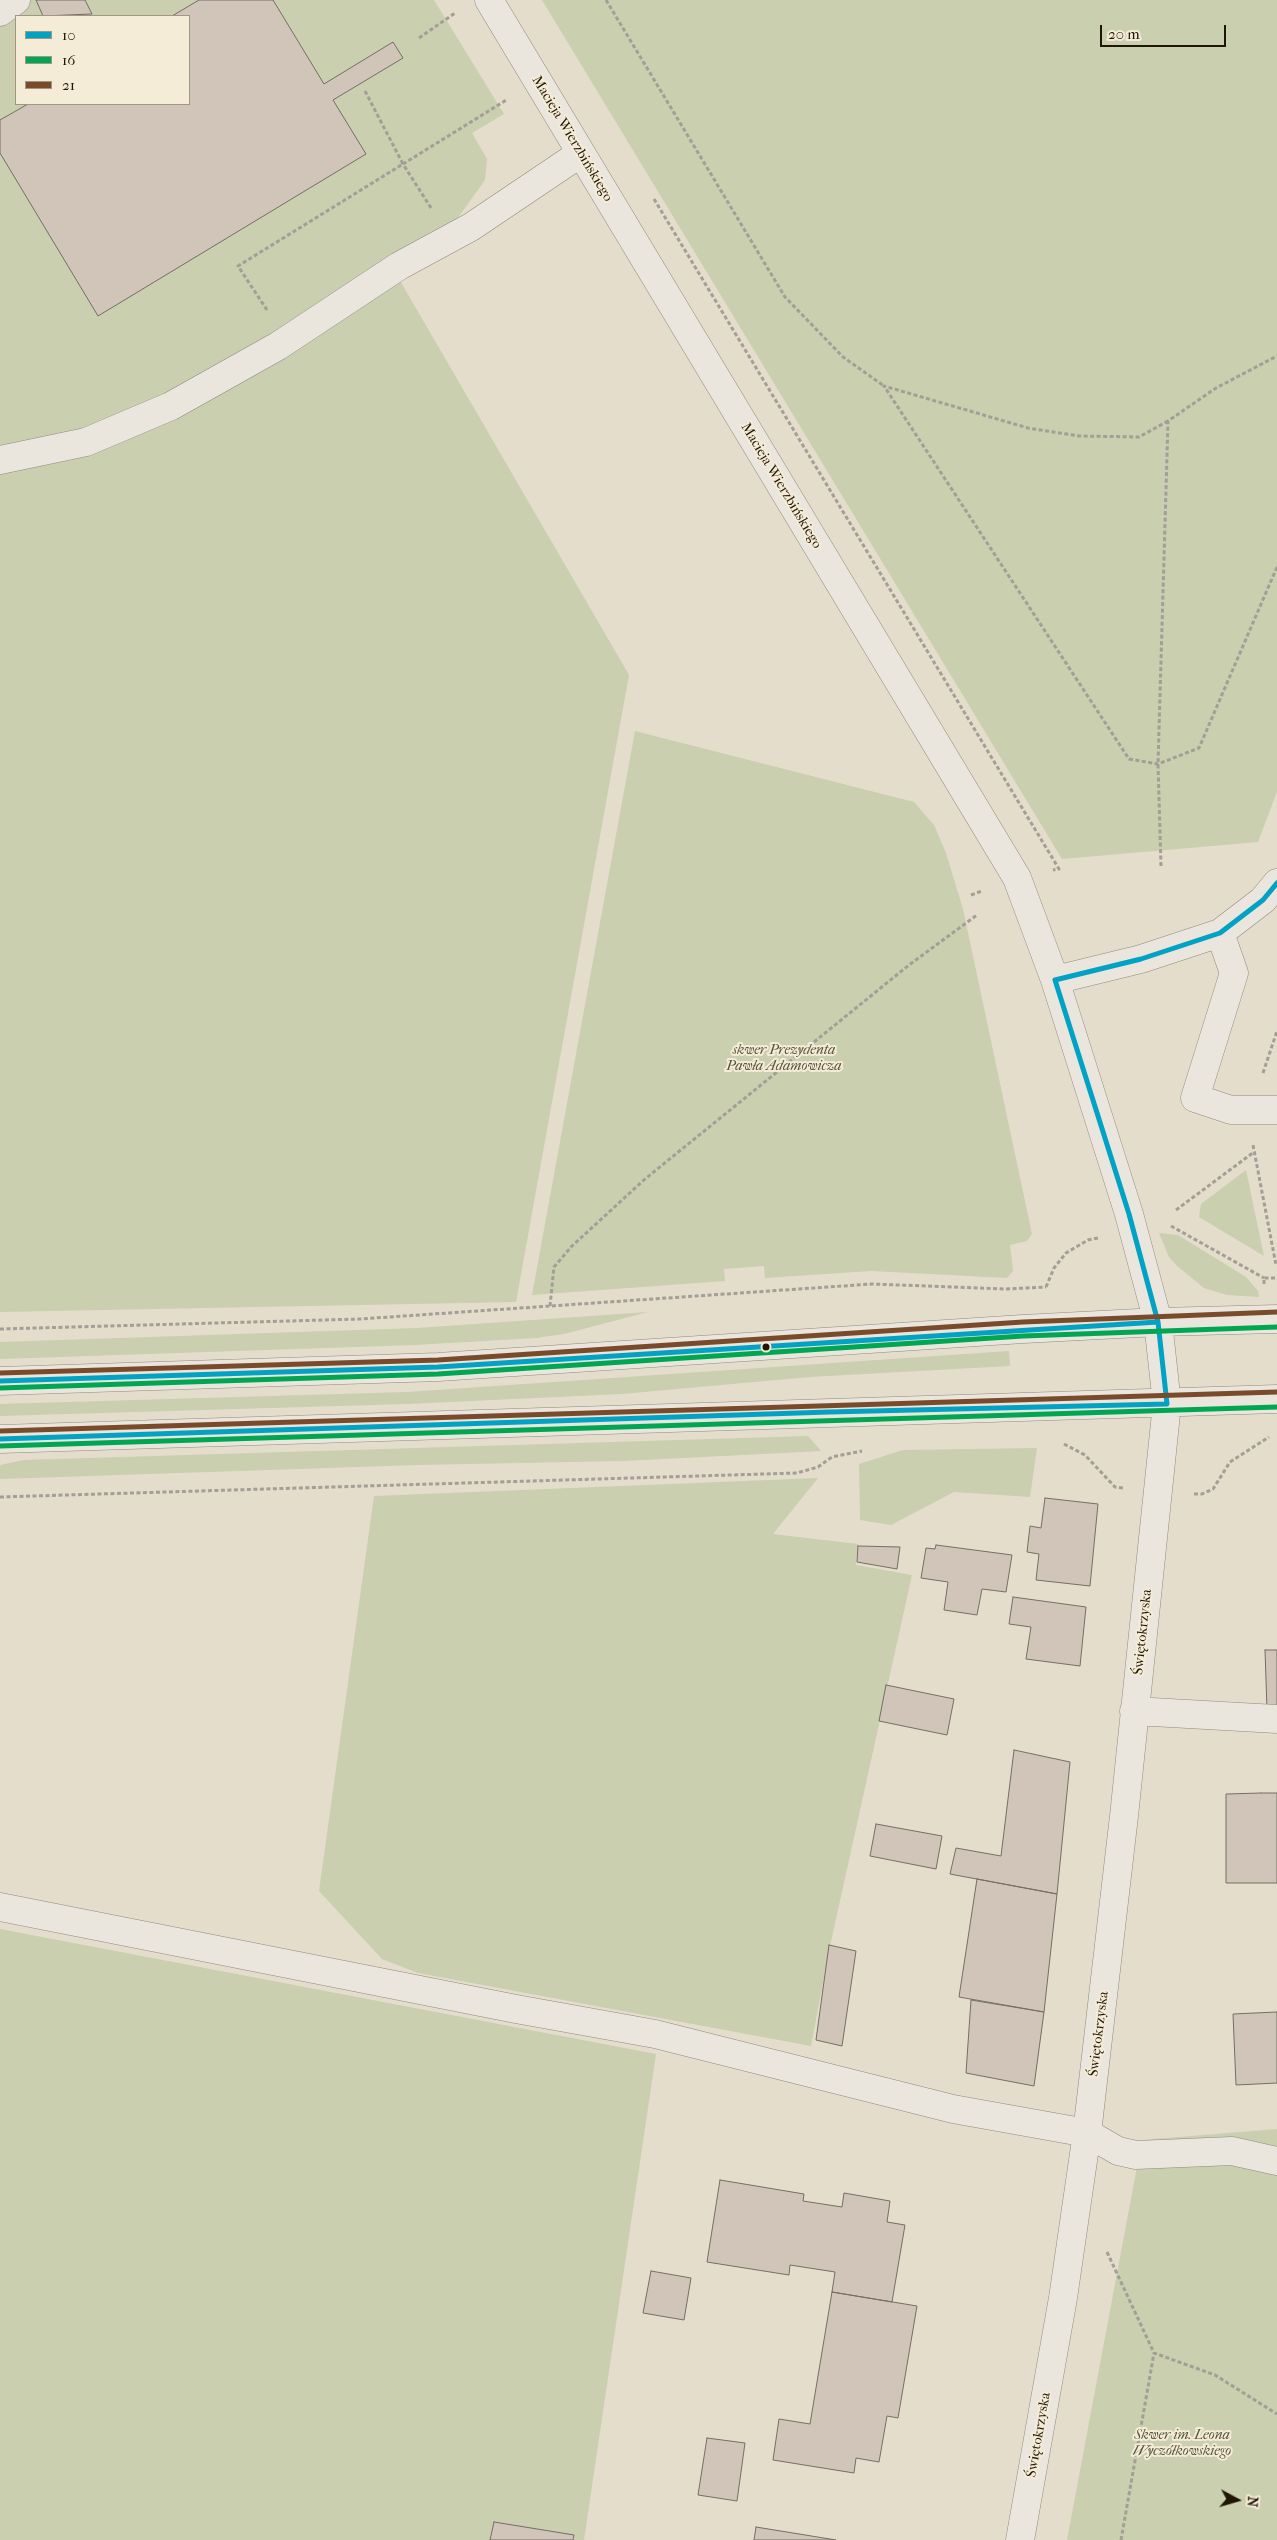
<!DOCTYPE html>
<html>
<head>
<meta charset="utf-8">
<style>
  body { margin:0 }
  #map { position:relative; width:1277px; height:2540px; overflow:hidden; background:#e4ddcc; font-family:"IM FELL French Canon",serif }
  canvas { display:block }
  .legend { position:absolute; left:15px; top:15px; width:175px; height:90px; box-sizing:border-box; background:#f4ecd7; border:1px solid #a09683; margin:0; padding:6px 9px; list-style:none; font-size:15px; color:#211506 }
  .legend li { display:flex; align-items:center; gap:10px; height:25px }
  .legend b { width:25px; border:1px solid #a09683 }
  .north { position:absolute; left:1212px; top:2475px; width:50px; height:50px; -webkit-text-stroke:4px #f4ecd7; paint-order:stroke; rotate:96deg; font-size:14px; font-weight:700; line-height:20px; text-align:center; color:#211506 }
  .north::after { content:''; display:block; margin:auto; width:18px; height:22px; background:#211506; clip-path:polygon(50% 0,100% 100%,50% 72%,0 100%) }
  .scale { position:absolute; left:1100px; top:25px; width:126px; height:22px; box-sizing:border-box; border:2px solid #211506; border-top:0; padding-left:6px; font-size:15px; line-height:18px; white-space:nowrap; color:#211506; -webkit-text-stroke:4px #f4ecd7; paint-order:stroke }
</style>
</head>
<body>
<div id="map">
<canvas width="1277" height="2540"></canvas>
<ul class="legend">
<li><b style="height:6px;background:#02a2c4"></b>10</li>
<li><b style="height:6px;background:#00a651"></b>16</li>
<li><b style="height:6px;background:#7a4b2a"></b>21</li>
</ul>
<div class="north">N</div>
<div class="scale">20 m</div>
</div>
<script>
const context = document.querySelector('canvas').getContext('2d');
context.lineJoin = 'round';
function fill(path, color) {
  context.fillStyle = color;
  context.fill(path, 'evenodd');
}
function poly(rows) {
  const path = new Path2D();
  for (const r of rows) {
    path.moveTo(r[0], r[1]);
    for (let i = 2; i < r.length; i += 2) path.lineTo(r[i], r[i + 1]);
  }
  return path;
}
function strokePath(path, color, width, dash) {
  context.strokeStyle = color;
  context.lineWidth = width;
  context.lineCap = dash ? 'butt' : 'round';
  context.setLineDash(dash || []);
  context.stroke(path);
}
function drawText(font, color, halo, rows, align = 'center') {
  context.font = font + ' "IM FELL French Canon",serif';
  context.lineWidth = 4;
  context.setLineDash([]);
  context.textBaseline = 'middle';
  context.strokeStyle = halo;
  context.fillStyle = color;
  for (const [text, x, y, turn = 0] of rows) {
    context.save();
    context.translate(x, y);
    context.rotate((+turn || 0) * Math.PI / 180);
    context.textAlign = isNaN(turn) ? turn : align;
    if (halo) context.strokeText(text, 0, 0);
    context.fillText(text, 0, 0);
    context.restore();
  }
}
fill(poly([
  [0,0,434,0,504,114,472,133,487,159,485,180,457,219,388,260,629,675,516,1302,0,1312],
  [16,16,189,16,189,104,16,104],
  [542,0,1277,0,1277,792,1258,842,1062,859],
  [635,731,914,802,934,825,946,853,963,909,1032,1234,1027,1241,1010,1245,1013,1271,1007,1278,871,1271,765,1278,764,1266,724,1269,725,1281,532,1295],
  [1246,1170,1264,1256,1199,1217,1201,1204],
  [1159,1233,1178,1235,1246,1277,1258,1291,1259,1297,1227,1295,1204,1288,1177,1266,1169,1257],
  [648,1312,564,1334,536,1338,415,1345,0,1359,0,1342,417,1328],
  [1009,1351,1010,1366,810,1377,622,1394,407,1404,0,1416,0,1404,407,1392],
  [808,1436,821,1451,624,1461,417,1465,0,1479,0,1465,24,1460],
  [1037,1448,1030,1497,954,1492,891,1525,860,1520,859,1464,903,1450],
  [818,1478,773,1534,858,1544,856,1565,912,1575,830,1946,811,2046,418,1973,382,1959,319,1891,374,1496],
  [0,1929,656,2054,584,2540,0,2540],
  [1277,2129,1277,2540,1067,2540,1142,2140]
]), '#c9cfaf');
const building = poly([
  [36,0,85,0,92,14,43,16,36,0],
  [199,0,273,0,324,84,393,42,403,58,333,100,366,154,98,316,0,153,0,120,28,104,189,104,189,16,172,16,199,0],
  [1045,1498,1098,1504,1090,1586,1036,1580,1039,1554,1027,1552,1030,1526,1041,1528,1045,1498],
  [936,1545,1012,1555,1006,1592,982,1589,977,1615,944,1610,948,1582,921,1578,926,1548,935,1549,936,1545],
  [858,1546,900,1547,897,1569,857,1562,858,1546],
  [1013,1597,1086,1607,1080,1666,1026,1659,1031,1627,1009,1624,1013,1597],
  [1265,1650,1277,1650,1277,1708,1267,1709,1265,1650],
  [886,1685,954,1699,947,1735,879,1721,886,1685],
  [1014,1750,1070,1762,1057,1894,950,1874,956,1848,1001,1856,1014,1750],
  [1261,1793,1277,1793,1277,1883,1226,1883,1226,1794,1261,1793],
  [876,1824,942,1836,936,1869,870,1856,876,1824],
  [977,1879,1057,1894,1044,2012,959,1997,977,1879],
  [829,1945,856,1951,842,2046,816,2040,829,1945],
  [971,2000,1044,2012,1034,2086,966,2073,971,2000],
  [1277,2012,1277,2083,1236,2085,1233,2014,1277,2012],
  [720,2180,804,2194,803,2201,842,2207,844,2193,890,2201,887,2222,905,2225,892,2302,832,2292,835,2272,790,2265,789,2275,707,2262,720,2180],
  [651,2271,691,2278,684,2320,643,2313,651,2271],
  [832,2292,917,2306,898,2418,887,2416,879,2462,856,2458,854,2473,773,2460,779,2419,810,2424,832,2292],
  [707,2438,745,2443,737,2501,698,2495,707,2438],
  [494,2522,574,2535,573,2540,490,2540,494,2522],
  [756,2527,836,2540,754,2540,756,2527]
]);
fill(building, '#d1c5b9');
strokePath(building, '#746e64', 1);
const minor = poly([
  [489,0,1017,878,1055,980,1129,1214,1158,1322,1167,1404,1124,1816,1087,2133,1063,2298,1020,2540],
  [0,12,16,0],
  [0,460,86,442,171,406,278,346,399,266,471,227,581,153],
  [1220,933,1234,973,1195,1098,1231,1110,1277,1110],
  [1055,980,1141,959,1220,933,1263,900,1277,883],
  [0,1381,438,1367,1023,1329,1158,1322,1277,1319],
  [0,1439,1277,1399],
  [1134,1711,1277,1719],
  [0,1907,516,2009,655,2034,953,2109,1087,2133,1118,2151,1136,2155,1232,2151,1277,2161]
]);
strokePath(minor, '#8f8a7e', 29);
strokePath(poly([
  [606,0,785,297,843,357,884,386],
  [419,38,455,13],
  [654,199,1059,869,1053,870],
  [431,208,403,164,508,99],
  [267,310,238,266,403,164,365,91],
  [1168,421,1139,437,1079,436,1028,428,884,386,1129,759,1158,764,1199,748,1277,567],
  [1161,866,1158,764,1168,421,1216,388,1277,356],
  [971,895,982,891],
  [1263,1073,1277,1031],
  [1253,1145,1276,1265],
  [1176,1210,1254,1152],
  [1171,1226,1264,1278],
  [1264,1284,1264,1278,1277,1278],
  [1046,1287,1054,1268,1066,1253,1088,1240,1098,1238],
  [550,1306,554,1267,572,1246,645,1179,909,965,977,915],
  [0,1329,360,1319,872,1284,1006,1289,1046,1287],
  [1064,1444,1085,1455,1115,1487,1123,1488],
  [1194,1494,1202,1494,1213,1489,1230,1462,1269,1437],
  [0,1497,797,1473,818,1467,832,1457,862,1451],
  [1107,2252,1154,2353,1215,2375,1277,2414],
  [1121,2540,1154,2353]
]), '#a39e96', 3, [4, 2.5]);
strokePath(minor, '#eae6dd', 28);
strokePath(poly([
  [1055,980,1141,959,1220,933,1263,900,1277,883],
  [0,1381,438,1367,1158,1322],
  [0,1439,829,1412,1167,1404,1158,1322,1129,1214,1055,980]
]), '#02a2c4', 5);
strokePath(poly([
  [0,1388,438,1374,1023,1336,1277,1327],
  [0,1446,1277,1407]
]), '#00a651', 5);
strokePath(poly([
  [0,1373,438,1360,1023,1322,1277,1312],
  [0,1431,1277,1392]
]), '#7a4b2a', 5);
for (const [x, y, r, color] of [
  [766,1347,4.5,"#211506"]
]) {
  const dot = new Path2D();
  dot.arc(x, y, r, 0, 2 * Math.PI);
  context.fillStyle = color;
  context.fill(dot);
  strokePath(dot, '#f4ecd7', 2);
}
drawText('14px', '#211506', '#f4ecd7', [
  ["Macieja Wierzbińskiego",572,139,59],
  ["Macieja Wierzbińskiego",781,486,59],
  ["Świętokrzyska",1143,1632,-84],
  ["Świętokrzyska",1099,2034,-83],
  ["Świętokrzyska",1039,2435,-80]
]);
drawText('italic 14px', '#545239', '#f4ecd7', [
  ["skwer Prezydenta",784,1051],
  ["Pawła Adamowicza",784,1067],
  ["Skwer im. Leona",1182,2436],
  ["Wyczółkowskiego",1182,2452]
]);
</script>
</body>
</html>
